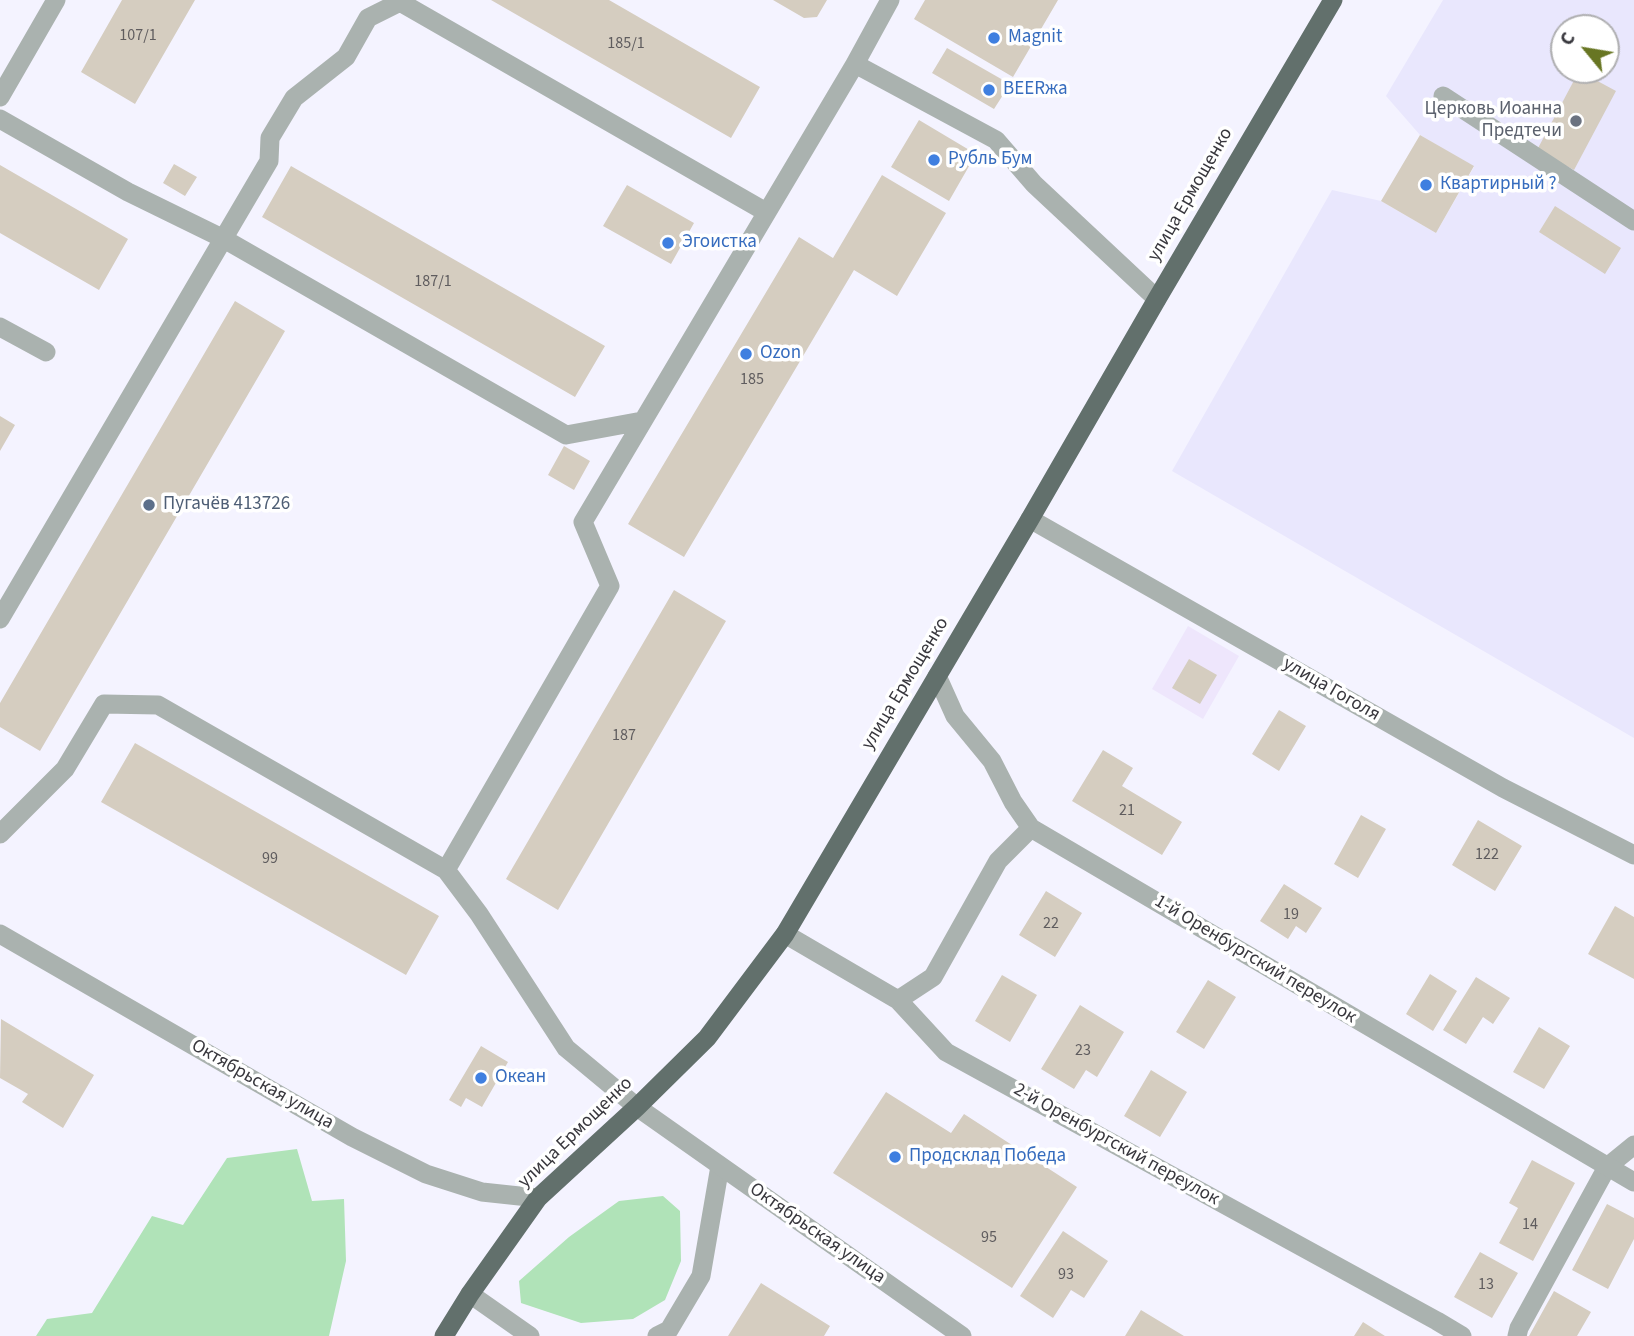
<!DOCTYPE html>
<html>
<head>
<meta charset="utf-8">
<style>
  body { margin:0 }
  #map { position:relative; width:1634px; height:1336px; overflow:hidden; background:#f4f3ff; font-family:"Source Sans 3",sans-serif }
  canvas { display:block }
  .north { position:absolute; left:1550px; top:14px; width:70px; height:70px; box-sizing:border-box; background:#fff; border:2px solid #afafb1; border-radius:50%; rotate:300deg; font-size:19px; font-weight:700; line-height:28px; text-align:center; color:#38373d }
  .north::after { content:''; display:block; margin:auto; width:24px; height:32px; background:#687623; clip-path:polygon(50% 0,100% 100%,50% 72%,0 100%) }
</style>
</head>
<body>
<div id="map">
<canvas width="1634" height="1336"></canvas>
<div class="north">С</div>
</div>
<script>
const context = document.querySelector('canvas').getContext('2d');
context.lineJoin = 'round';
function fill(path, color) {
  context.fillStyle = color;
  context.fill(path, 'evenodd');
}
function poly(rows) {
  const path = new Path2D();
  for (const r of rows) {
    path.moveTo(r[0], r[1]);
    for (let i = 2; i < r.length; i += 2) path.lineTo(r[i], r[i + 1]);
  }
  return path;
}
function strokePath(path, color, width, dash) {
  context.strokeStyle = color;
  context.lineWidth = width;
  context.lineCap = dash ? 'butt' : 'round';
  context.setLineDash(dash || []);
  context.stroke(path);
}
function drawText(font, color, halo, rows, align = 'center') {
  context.font = font + ' "Source Sans 3",sans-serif';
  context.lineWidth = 7;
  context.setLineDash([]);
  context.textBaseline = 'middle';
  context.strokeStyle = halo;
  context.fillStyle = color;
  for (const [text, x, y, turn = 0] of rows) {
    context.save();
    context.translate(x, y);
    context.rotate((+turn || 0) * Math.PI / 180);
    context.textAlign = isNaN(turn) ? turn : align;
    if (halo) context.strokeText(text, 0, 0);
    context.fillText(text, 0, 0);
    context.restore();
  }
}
fill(poly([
  [1188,626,1239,656,1203,719,1152,689]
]), '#eee6fc');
fill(poly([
  [1443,0,1634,0,1634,738,1172,471,1332,190,1381,201,1436,233,1474,167,1420,135,1386,96],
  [1564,28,1606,28,1606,70,1564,70]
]), '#e9e7fd');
fill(poly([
  [297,1149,312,1201,344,1199,346,1261,329,1336,36,1336,47,1319,92,1313,152,1216,183,1225,227,1158],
  [663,1196,680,1211,681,1261,665,1300,633,1319,581,1323,521,1303,519,1281,569,1237,619,1201]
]), '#b0e3b8');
fill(poly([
  [122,0,195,0,135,104,81,72],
  [491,0,609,0,760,87,731,138],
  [773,0,827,0,817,17,804,18],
  [925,0,1058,0,1013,77,914,19],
  [947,48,1010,84,994,109,932,73],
  [1579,71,1616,91,1574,170,1537,150],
  [919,120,976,154,949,201,891,167],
  [1420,135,1474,166,1436,233,1381,201],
  [174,164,197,177,185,196,163,183],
  [0,165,128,239,99,290,0,233],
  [291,166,605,346,575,397,262,217],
  [882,175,946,213,897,296,854,270,684,557,628,524,799,237,833,258],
  [627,185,694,223,671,264,603,226],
  [1555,206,1621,248,1605,274,1539,232],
  [235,301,285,331,40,751,0,727,0,703],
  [0,416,15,425,0,451],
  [564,446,590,461,574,490,548,475],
  [674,590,726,621,558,910,506,879],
  [1189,659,1217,675,1200,704,1172,688],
  [1279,710,1306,726,1279,771,1252,754],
  [135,743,439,916,406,975,101,802],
  [1103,750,1133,768,1122,786,1182,822,1162,855,1072,801],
  [1361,815,1386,829,1358,878,1334,864],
  [1478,820,1522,846,1495,891,1452,865],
  [1284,884,1322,908,1306,933,1296,926,1288,939,1260,921],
  [1046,891,1082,913,1055,957,1019,935],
  [1615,906,1634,917,1634,979,1588,954],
  [1430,974,1457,991,1433,1031,1406,1014],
  [1002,975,1037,995,1010,1042,975,1021],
  [1476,977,1510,998,1493,1024,1483,1017,1466,1044,1443,1030],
  [1208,980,1236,997,1204,1049,1176,1032],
  [1080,1005,1124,1032,1097,1077,1086,1070,1074,1089,1041,1069],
  [1,1019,94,1075,63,1128,22,1102,28,1094,0,1078],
  [1539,1027,1570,1046,1544,1089,1513,1072],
  [481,1046,508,1062,482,1107,466,1098,461,1107,449,1100],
  [1151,1070,1187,1092,1160,1137,1124,1116],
  [886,1092,951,1133,964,1114,1077,1187,1012,1288,833,1173],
  [1532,1160,1575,1183,1533,1261,1499,1243,1518,1208,1509,1203],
  [1607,1204,1634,1218,1634,1239,1608,1289,1572,1270],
  [1063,1231,1108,1261,1084,1298,1071,1290,1053,1318,1020,1296],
  [1480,1252,1518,1273,1492,1318,1454,1297],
  [761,1283,830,1326,824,1336,728,1336],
  [1554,1291,1591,1312,1577,1336,1529,1336],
  [1141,1310,1184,1336,1125,1336],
  [1363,1322,1385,1336,1354,1336]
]), '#d5cdc0');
strokePath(poly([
  [855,64,996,140,1034,184,1157,299],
  [1443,96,1634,221],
  [0,97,56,0],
  [0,119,128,192,224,239,566,435,642,421],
  [0,327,46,352],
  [0,619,269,161,270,138,294,98,346,57,368,18,400,2,766,212],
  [0,834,65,769,104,704,158,705,446,870,610,586,583,522,855,64,890,0],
  [446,870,479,914,566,1048,637,1107],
  [1517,1336,1519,1328,1607,1167,1634,1145]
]), '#aab2af', 19);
strokePath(poly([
  [1030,519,1503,788,1634,855],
  [937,676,955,716,992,761,1013,802,1031,828,1634,1182],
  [785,934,898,1000,946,1052,1437,1321,1462,1336],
  [898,1000,933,977,998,861,1031,828],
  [470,1294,530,1336],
  [657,1336,669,1330,701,1276,720,1166]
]), '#aab2af', 19);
strokePath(poly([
  [0,934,352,1137,426,1174,482,1192,538,1198],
  [637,1107,962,1336]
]), '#aab2af', 19);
strokePath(poly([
  [444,1336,470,1294,538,1198,637,1107,707,1038,785,934,1030,519,1157,299,1333,0]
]), '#62706c', 19);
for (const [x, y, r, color] of [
  [994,38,7,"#3f7fe0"],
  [989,90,7,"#3f7fe0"],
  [1576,121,7,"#6b7280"],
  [934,160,7,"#3f7fe0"],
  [1426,185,7,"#3f7fe0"],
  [668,243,7,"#3f7fe0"],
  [746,354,7,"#3f7fe0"],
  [149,505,7,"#5c6f8a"],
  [481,1078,7,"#3f7fe0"],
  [895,1157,7,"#3f7fe0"]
]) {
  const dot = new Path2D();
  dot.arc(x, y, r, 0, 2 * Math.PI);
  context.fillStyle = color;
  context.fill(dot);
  strokePath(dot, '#fff', 2.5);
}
drawText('16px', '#5f5c5e', null, [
  ["107/1",138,36],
  ["185/1",626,44],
  ["187/1",433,282],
  ["185",752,380],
  ["187",624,736],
  ["21",1127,811],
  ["122",1487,855],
  ["99",270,859],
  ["19",1291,915],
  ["22",1051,924],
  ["23",1083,1051],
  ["14",1530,1225],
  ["95",989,1238],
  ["93",1066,1275],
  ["13",1486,1285]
]);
drawText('19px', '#366cbe', '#fff', [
  ["Magnit",1008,38],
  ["BEERжа",1003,90],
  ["Рубль Бум",948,160],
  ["Квартирный ?",1440,185],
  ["Эгоистка",682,243],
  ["Ozon",760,354],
  ["Океан",495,1078],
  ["Продсклад Победа",909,1157]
], 'left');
drawText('19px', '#5b616d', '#fff', [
  ["Церковь Иоанна",1562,110],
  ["Предтечи",1562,132]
], 'right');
drawText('19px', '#38373d', '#fff', [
  ["улица Ермощенко",1191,195,-60],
  ["улица Ермощенко",906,684,-59],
  ["улица Гоголя",1331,690,30],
  ["1-й Оренбургский переулок",1255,960,31],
  ["Октябрьская улица",262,1085,30],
  ["улица Ермощенко",576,1133,-44],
  ["2-й Оренбургский переулок",1116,1145,29],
  ["Октябрьская улица",817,1234,35]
]);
drawText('19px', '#4e5e75', '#fff', [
  ["Пугачёв 413726",163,505]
], 'left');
</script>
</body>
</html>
